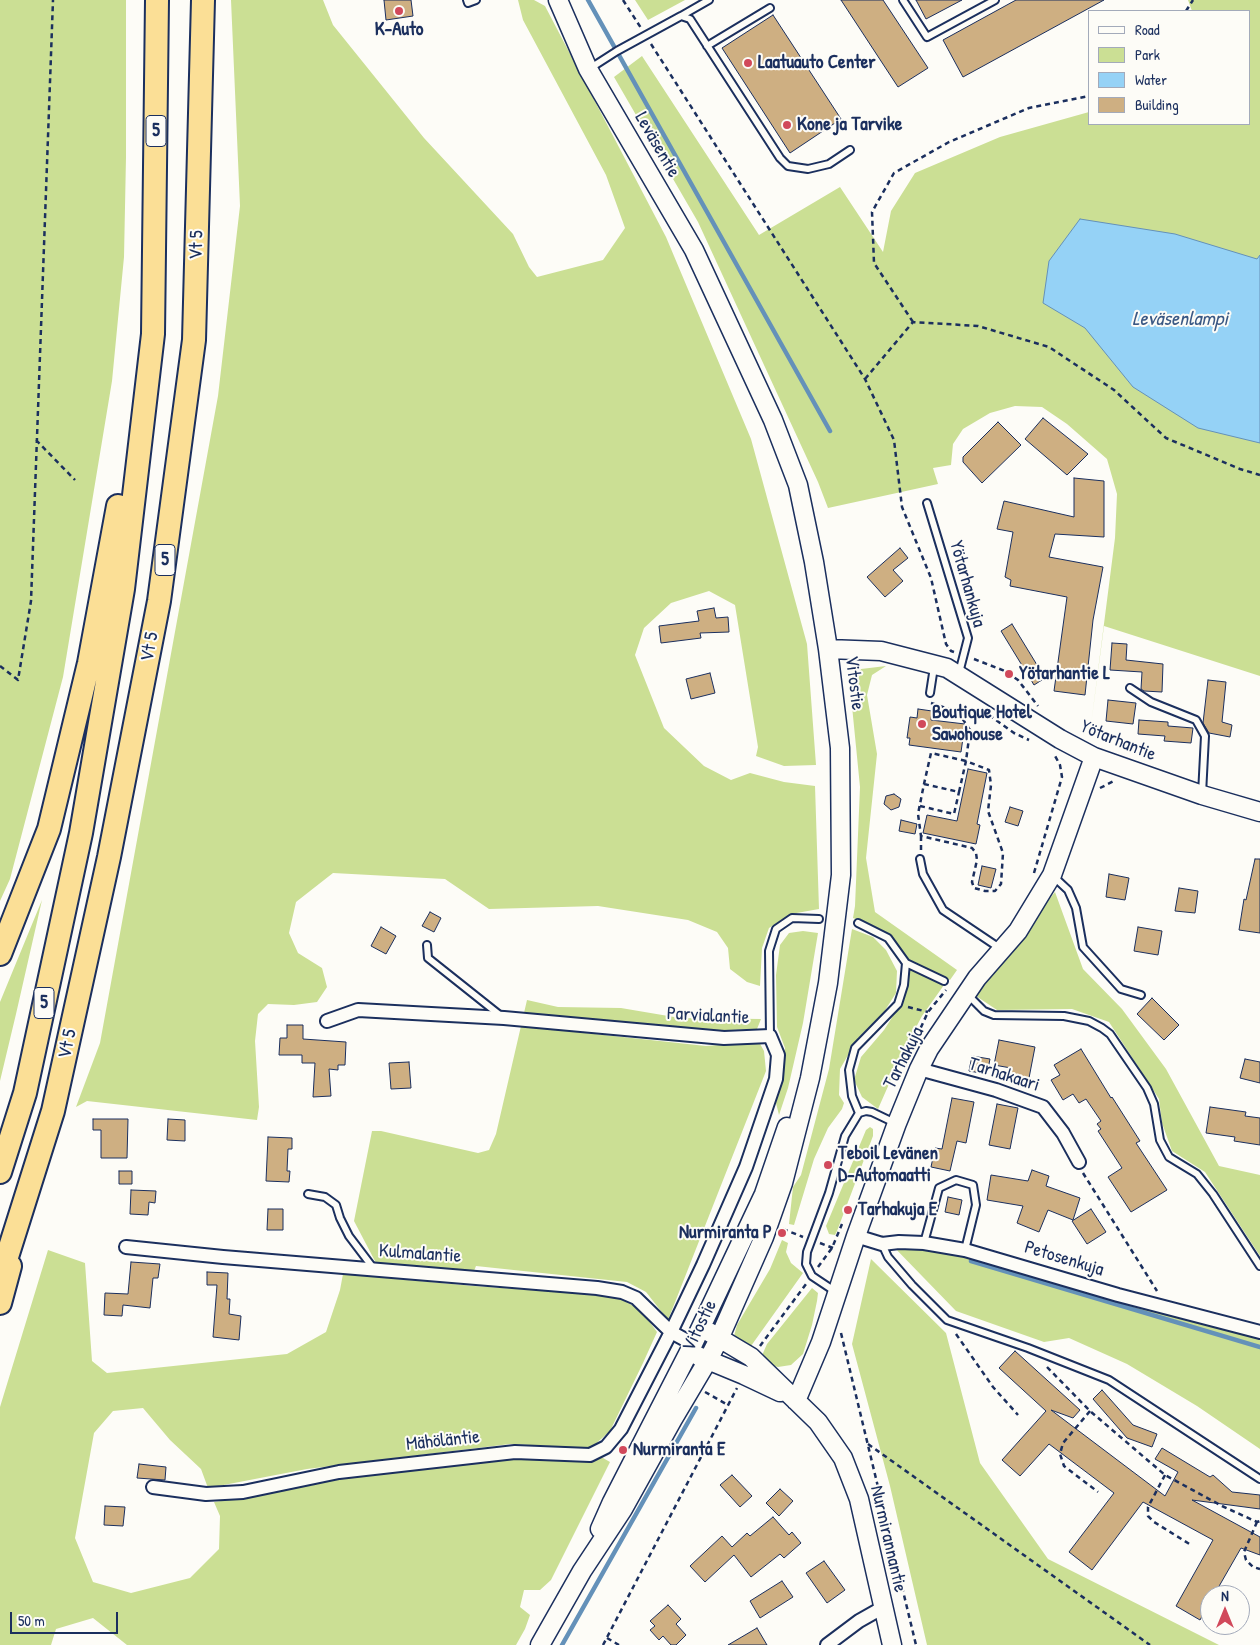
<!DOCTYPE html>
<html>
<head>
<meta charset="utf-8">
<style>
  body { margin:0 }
  #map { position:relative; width:1260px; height:1645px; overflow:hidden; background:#fdfcf7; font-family:"Patrick Hand",sans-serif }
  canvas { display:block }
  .legend { position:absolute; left:1088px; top:10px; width:162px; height:115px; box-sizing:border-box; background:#fdfcf7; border:1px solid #a3aaba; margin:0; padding:6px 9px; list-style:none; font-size:15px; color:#1b2f5e }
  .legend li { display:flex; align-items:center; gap:10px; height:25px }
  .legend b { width:25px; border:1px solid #a3aaba }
  .north { position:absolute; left:1200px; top:1585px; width:50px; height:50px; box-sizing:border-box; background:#fdfcf7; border:1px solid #a3aaba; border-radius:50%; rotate:0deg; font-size:14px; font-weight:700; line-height:20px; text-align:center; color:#1b2f5e }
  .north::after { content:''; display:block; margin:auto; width:18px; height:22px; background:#d1495b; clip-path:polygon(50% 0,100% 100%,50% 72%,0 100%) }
  .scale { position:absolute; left:10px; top:1612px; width:108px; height:22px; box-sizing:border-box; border:2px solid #1b2f5e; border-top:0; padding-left:6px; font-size:15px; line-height:18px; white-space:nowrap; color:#1b2f5e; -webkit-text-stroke:4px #fdfcf7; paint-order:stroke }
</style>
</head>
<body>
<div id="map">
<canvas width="1260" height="1645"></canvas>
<ul class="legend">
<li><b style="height:6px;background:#fdfcf7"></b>Road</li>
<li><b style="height:14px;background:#cbdf94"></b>Park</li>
<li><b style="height:14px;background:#95d2f6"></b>Water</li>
<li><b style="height:14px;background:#ceaf82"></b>Building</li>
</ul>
<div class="north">N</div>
<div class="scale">50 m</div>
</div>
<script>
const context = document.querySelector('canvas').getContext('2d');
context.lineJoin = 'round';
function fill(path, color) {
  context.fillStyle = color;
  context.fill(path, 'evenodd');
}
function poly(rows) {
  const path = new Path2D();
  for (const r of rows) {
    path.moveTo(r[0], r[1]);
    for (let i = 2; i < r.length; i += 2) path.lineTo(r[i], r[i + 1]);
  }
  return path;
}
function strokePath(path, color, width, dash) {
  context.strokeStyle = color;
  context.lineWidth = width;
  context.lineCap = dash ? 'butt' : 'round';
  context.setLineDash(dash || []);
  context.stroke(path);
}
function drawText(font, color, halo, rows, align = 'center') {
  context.font = font + ' "Patrick Hand",sans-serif';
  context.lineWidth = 4;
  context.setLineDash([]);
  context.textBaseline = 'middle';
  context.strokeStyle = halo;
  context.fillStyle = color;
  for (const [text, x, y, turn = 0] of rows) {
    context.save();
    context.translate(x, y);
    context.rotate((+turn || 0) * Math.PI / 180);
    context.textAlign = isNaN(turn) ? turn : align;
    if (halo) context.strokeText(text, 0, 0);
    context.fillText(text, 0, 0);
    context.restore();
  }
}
fill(poly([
  [0,0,126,0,126,157,124,257,112,381,63,677,10,879,0,901],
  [231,0,323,0,333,25,424,138,513,234,529,267,537,277,603,260,625,228,606,175,523,20,518,0,534,0,545,6,666,237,751,439,807,644,816,765,784,766,756,756,758,747,735,605,709,591,671,603,644,628,635,655,664,728,704,766,731,780,750,773,784,782,815,786,819,909,791,914,769,928,762,948,760,986,747,982,730,969,728,948,717,932,688,920,598,906,489,909,445,879,333,873,296,902,289,933,298,953,322,968,327,987,317,1002,294,1005,268,1004,258,1014,255,1041,259,1107,257,1120,87,1101,76,1107,100,1043,218,396,240,206],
  [635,0,685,0,648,20],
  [1188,0,1260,0,1260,676,1104,626,1091,725,1115,538,1117,494,1107,459,1067,424,1042,407,1015,406,990,413,963,429,953,444,951,465,933,468,938,484,828,508,818,482,698,222,614,77,642,56,759,235,840,187,883,252,891,211,915,173,1000,137,1089,112,1089,124,1249,124,1249,11,1192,11],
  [886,666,872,675,867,695,877,754,866,858,875,912,957,970,950,980,907,960,889,936,874,926,853,918,855,906,860,787,852,706,854,679,861,669],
  [1055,892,1083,969,1122,1009,1166,1069,1219,1166,1260,1175,1260,1256,1205,1172,1172,1151,1162,1123,1159,1099,1109,1022,1072,1009,997,1010,973,994],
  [42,900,16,1014,0,1081,0,1002],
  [852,929,873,937,886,950,897,971,896,993,884,1012,858,1038,840,1069,839,1095,844,1103,842,1109,828,1128,814,1159,794,1225,789,1224,793,1187,801,1175,829,1069],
  [803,931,818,933,803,1023,788,1088,779,1115,776,1103,785,1048,777,1027,776,975,780,945,789,933],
  [909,968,944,985,922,1016,904,1050,878,1109,862,1097,854,1080,861,1057,884,1030,902,1002],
  [527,1000,558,1007,621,1008,680,1018,761,1019,757,1029,701,1031,524,1013],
  [521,1026,706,1046,759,1042,764,1051,766,1071,668,1320,646,1292,627,1282,476,1266,474,1271,376,1263,354,1221,372,1131,381,1131,478,1153,489,1150,496,1134],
  [870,1127,873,1129,873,1136,837,1231,835,1235,829,1234,826,1226,866,1130],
  [782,1240,788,1243,786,1252,791,1263,803,1273,751,1346,743,1347,737,1343,734,1336,737,1325,770,1269],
  [890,1243,960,1252,1260,1339,1260,1449,1197,1406,1127,1364,1069,1338,1044,1342,956,1311],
  [48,1250,85,1263,92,1361,107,1373,287,1354,326,1332,340,1290,343,1274,474,1286,615,1296,641,1310,657,1332,643,1363,610,1431,591,1448,510,1444,307,1469,208,1488,201,1469,170,1440,143,1408,113,1411,94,1433,75,1538,93,1582,131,1593,190,1578,219,1549,220,1516,214,1502,256,1496,338,1476,511,1459,603,1458,610,1462,551,1580,540,1590,524,1590,520,1607,530,1615,525,1629,516,1645,127,1645,93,1618,56,1629,51,1645,0,1645,0,1407],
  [871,1259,946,1333,980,1463,1048,1559,1219,1645,927,1645,890,1486,852,1344],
  [812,1288,818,1293,817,1301,812,1325,803,1354,791,1365,778,1367,768,1364,760,1360,767,1344]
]), '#cbdf94');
const water = poly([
  [1080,219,1175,234,1257,259,1260,255,1260,443,1198,428,1133,387,1085,328,1043,303,1049,261,1080,219]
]);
fill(water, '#95d2f6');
strokePath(water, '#6491b9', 1);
strokePath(poly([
  [588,0,830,431],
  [971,1261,1260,1347],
  [562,1645,696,1408]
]), '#6491b9', 4.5);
const building = poly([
  [384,0,411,0,413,16,386,20,384,0],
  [841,0,883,0,928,68,898,87,841,0],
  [916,0,962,0,926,19,916,0],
  [1016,0,1104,0,963,77,943,40,1016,0],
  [773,15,841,119,790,153,722,48,773,15],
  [1043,418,1088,454,1067,475,1025,439,1043,418],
  [998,422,1021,445,982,483,963,462,963,457,998,422],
  [1074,478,1104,481,1104,537,1055,534,1049,557,1103,567,1093,620,1085,695,1054,691,1067,597,1010,586,1011,580,1005,577,1013,532,997,529,1004,501,1074,517,1074,478],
  [900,548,908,558,893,570,903,581,885,597,867,577,900,548],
  [714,608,716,618,728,617,729,632,700,633,701,638,661,643,659,626,699,621,697,611,714,608],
  [1012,624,1045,678,1034,685,1001,631,1012,624],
  [1112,643,1127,644,1126,660,1163,664,1162,692,1144,691,1141,689,1142,672,1110,670,1112,643],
  [710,673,715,693,691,699,686,679,710,673],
  [1208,680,1226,682,1222,722,1232,725,1230,737,1209,733,1203,723,1208,680],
  [1108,700,1136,703,1133,724,1106,721,1108,700],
  [918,709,932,711,931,720,965,724,961,752,909,745,910,738,907,738,910,717,917,718,918,709],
  [1139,720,1168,722,1168,726,1193,728,1191,743,1164,741,1165,736,1138,734,1139,720],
  [968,769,987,773,977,824,980,825,976,844,923,833,927,815,957,821,968,769],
  [894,794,901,799,899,807,891,810,884,804,886,796,894,794],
  [1010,807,1023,811,1018,826,1005,822,1010,807],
  [901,820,917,824,915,834,899,831,901,820],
  [1255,859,1260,859,1260,933,1239,930,1244,899,1246,900,1255,859],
  [982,866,996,869,991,888,978,885,982,866],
  [1109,874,1129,878,1125,900,1106,897,1109,874],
  [1179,888,1198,891,1195,913,1175,911,1179,888],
  [430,912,441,918,434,932,422,926,430,912],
  [381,927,396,936,386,954,371,946,381,927],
  [1138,927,1162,931,1158,955,1134,951,1138,927],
  [1152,998,1179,1025,1164,1040,1137,1014,1152,998],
  [287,1025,303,1025,303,1039,346,1042,345,1065,338,1065,338,1070,329,1069,331,1096,313,1097,315,1063,302,1063,302,1055,279,1055,280,1038,287,1038,287,1025],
  [999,1040,1035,1047,1029,1078,1010,1074,1011,1068,994,1065,999,1040],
  [1081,1049,1111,1098,1112,1097,1140,1141,1136,1143,1167,1190,1131,1212,1108,1177,1122,1168,1098,1131,1101,1129,1097,1124,1101,1121,1086,1099,1079,1103,1073,1094,1063,1100,1051,1080,1060,1075,1054,1065,1081,1049],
  [972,1056,990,1059,987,1074,969,1071,972,1056],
  [1245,1059,1260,1062,1260,1083,1240,1078,1245,1059],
  [409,1062,411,1088,391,1089,389,1063,409,1062],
  [952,1098,974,1102,966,1143,957,1141,950,1171,931,1167,935,1148,942,1149,952,1098],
  [997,1104,1018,1108,1010,1149,989,1145,997,1104],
  [1210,1107,1246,1112,1245,1116,1260,1118,1260,1145,1234,1141,1235,1137,1206,1133,1210,1107],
  [93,1119,128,1119,127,1158,101,1158,101,1130,93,1130,93,1119],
  [168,1119,185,1120,185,1141,167,1140,168,1119],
  [268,1137,292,1138,292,1149,288,1149,287,1171,290,1171,289,1182,266,1181,268,1137],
  [1032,1170,1049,1176,1046,1186,1080,1198,1073,1220,1048,1210,1039,1232,1017,1223,1023,1206,987,1200,991,1175,1028,1181,1032,1170],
  [119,1171,132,1171,132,1184,119,1184,119,1171],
  [131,1190,156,1191,155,1203,149,1202,148,1215,130,1214,131,1190],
  [948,1197,962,1200,959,1215,945,1212,948,1197],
  [268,1209,283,1209,283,1230,267,1230,268,1209],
  [1091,1209,1106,1232,1087,1244,1072,1221,1091,1209],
  [131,1262,160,1264,158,1278,153,1278,150,1308,123,1305,122,1316,104,1315,105,1293,128,1294,131,1262],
  [207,1272,228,1273,227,1299,230,1299,229,1314,241,1316,239,1340,213,1337,217,1285,207,1285,207,1272],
  [1015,1351,1080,1410,1073,1418,1051,1410,1165,1496,1178,1472,1155,1459,1162,1448,1210,1477,1213,1475,1232,1492,1260,1495,1260,1509,1192,1500,1260,1537,1260,1555,1241,1548,1214,1595,1210,1595,1210,1602,1200,1620,1176,1606,1213,1540,1143,1502,1092,1570,1069,1552,1114,1493,1049,1444,1020,1476,1002,1460,1046,1411,999,1368,1015,1351],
  [1102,1390,1133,1425,1157,1434,1152,1447,1127,1438,1093,1399,1102,1390],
  [139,1464,166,1467,165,1480,137,1478,139,1464],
  [732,1475,752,1496,740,1507,720,1485,732,1475],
  [780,1489,793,1501,779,1516,766,1503,780,1489],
  [105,1506,125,1507,123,1526,104,1525,105,1506],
  [773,1517,789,1535,792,1532,801,1543,784,1558,780,1554,751,1577,734,1555,705,1582,690,1566,722,1536,732,1547,747,1533,750,1536,773,1517],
  [824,1561,845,1590,827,1603,806,1573,824,1561],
  [782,1581,793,1597,760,1618,750,1601,782,1581],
  [668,1605,681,1619,676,1624,686,1635,676,1645,671,1645,663,1636,659,1640,650,1630,655,1626,650,1621,668,1605],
  [757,1628,767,1645,728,1645,757,1628]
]);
fill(building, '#ceaf82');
strokePath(building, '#1b2f5e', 1);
const lane = poly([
  [467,0,468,3,476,0],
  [903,0,927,37,995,0],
  [681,16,709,0],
  [707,46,770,8],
  [589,69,617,51,681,16,690,19,780,158,788,166,808,169,829,164,850,150],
  [927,503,968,638,959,673],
  [1130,688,1151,702,1196,720,1205,736,1202,794],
  [930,693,934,667],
  [920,859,923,874,943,910,1001,949],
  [1053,876,1068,890,1076,908,1083,947,1121,989,1141,995],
  [858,923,888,938,906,963,904,985,898,1004,855,1048,849,1070,852,1096,859,1113],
  [427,945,428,958,501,1016],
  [906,963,944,981],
  [971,998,984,1011,994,1015,1064,1016,1089,1021,1102,1028,1110,1034,1147,1088,1154,1104,1160,1140,1169,1157,1197,1174,1213,1194,1260,1266],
  [770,1036,769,951,776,929,792,918,819,919],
  [308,1194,325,1197,336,1205,340,1218,349,1236,374,1269],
  [924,1243,939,1188,956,1180,973,1185,976,1205,965,1250],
  [882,1244,888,1257,912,1285,947,1320,1028,1348,1109,1380,1260,1479],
  [836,1292,812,1276,806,1264,807,1252,829,1193,845,1136,859,1113,866,1111,872,1112,895,1123]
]);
const street = poly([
  [919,1069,996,1090,1043,1107,1063,1133,1079,1162],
  [856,1236,882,1244,899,1242,924,1243,965,1250,1118,1295,1260,1332],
  [126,1247,223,1257,597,1288,622,1292,636,1298,671,1332,693,1344],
  [153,1487,206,1494,243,1492,339,1472,515,1452,590,1455,606,1447,621,1429,671,1332,703,1265,746,1167,776,1079,778,1055,770,1036,724,1038,504,1018,358,1010,327,1021],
  [827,1645,859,1621,882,1608]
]);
const secondary = poly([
  [828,649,881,651,947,668,1060,739,1094,757,1202,795,1260,812],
  [709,1332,751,1357,818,1422,843,1458,859,1499,892,1645],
  [698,1356,744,1375,780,1392],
  [796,1401,821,1342,856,1236,897,1123,919,1069,929,1049,977,978,1018,931,1052,875,1094,757],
  [600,1529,612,1502,693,1344,764,1194,787,1127],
  [540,1645,582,1571,623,1509,673,1419,708,1360,719,1339,764,1237,783,1183,810,1078,828,983,841,875,840,748,828,649,814,562,798,485,773,420,694,250,588,69,558,0]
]);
const highway = poly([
  [0,954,49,829,89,663,118,506],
  [0,1172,25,1093,81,833,123,589,153,334,157,0],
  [0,1279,53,1111,109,857,159,601,194,340,203,0],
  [0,1303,10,1266]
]);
strokePath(lane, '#1b2f5e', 10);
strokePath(street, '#1b2f5e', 16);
strokePath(secondary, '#1b2f5e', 21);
strokePath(highway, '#1b2f5e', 26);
strokePath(poly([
  [623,0,641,28],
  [1186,11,1193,0],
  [651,44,865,379,894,440,902,507,931,578,946,644,951,651,954,652],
  [913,322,874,263,872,212,894,173,949,142,1029,108,1089,96],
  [865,379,913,322,978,326,1049,347,1114,390,1166,438,1240,469,1260,475],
  [36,440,75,480],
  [974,659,1005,671,1018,680,1038,706],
  [0,666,18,680,31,601,53,0],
  [989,715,1014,733,1029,740],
  [924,784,959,792,966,761,989,770,991,785,988,811,1003,853,1001,884,995,891,985,891,974,888,972,882,977,860,976,853,972,848,921,836,918,814,924,784,931,753,966,761,970,730,962,718,952,710,931,703],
  [1100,788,1114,781],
  [920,806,954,814,959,792],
  [921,850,921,836],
  [1034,873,1062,777,1060,765,1054,754],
  [908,1007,928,1012],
  [917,1036,928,1012,946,990],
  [1083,1173,1157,1291],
  [783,1229,803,1237],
  [820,1243,833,1248],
  [818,1267,832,1248,842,1224],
  [841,1333,916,1645],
  [956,1334,993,1387,1018,1415],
  [760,1346,806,1284],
  [1047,1367,1090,1411,1165,1475,1222,1506,1257,1522,1260,1521],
  [705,1392,728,1405],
  [1090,1411,1063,1443,1060,1454,1064,1466,1098,1492],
  [868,1444,1150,1645],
  [1165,1475,1148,1507,1148,1516,1154,1522,1191,1545],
  [1257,1522,1244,1552,1246,1560,1253,1567,1260,1569],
  [607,1638,619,1645],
  [603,1645,737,1388]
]), '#1b2f5e', 2.5, [5, 4]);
strokePath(lane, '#fdfcf7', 6);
strokePath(street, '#fdfcf7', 12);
strokePath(secondary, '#fdfcf7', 18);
strokePath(highway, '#fbdf96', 22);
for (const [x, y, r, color] of [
  [399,11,5,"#d1495b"],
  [748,63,5,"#d1495b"],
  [787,125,5,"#d1495b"],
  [1009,674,5,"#d1495b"],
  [922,724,5,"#d1495b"],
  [828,1165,5,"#d1495b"],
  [848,1210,5,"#d1495b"],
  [782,1233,5,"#d1495b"],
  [623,1450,5,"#d1495b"]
]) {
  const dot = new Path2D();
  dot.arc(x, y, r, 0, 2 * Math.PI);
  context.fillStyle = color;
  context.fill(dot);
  strokePath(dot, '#fdfcf7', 2);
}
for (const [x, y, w] of [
  [156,131,20],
  [165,560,20],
  [44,1003,20]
]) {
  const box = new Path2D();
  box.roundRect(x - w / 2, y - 15.5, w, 31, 4);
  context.fillStyle = '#fdfcf7';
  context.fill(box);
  strokePath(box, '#1b2f5e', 1);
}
drawText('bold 18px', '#1b2f5e', null, [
  ["5",156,131],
  ["5",165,560],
  ["5",44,1003]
]);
drawText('bold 19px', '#1b2f5e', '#fdfcf7', [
  ["K-Auto",399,30,"center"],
  ["Laatuauto Center",758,63],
  ["Kone ja Tarvike",797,125],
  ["Yötarhantie L",1019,674],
  ["Boutique Hotel",932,713],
  ["Sawohouse",932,735],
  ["Teboil Levänen",838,1154],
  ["D-Automaatti",838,1176],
  ["Tarhakuja E",858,1210],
  ["Nurmiranta P",772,1233,"right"],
  ["Nurmiranta E",633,1450]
], 'left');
drawText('19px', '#1b2f5e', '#fdfcf7', [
  ["Leväsentie",657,145,60],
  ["Vt 5",197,245,-88],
  ["Yötarhankuja",967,584,74],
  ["Vt 5",150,647,-79],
  ["Vitostie",854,683,83],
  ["Yötarhantie",1118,741,22],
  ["Parvialantie",708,1016,3],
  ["Vt 5",68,1044,-78],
  ["Tarhakuja",904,1058,-63],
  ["Tarhakaari",1004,1075,18],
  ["Kulmalantie",420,1254,4],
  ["Petosenkuja",1064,1259,17],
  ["Vitostie",700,1326,-64],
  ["Mähöläntie",443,1441,-6],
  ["Nurmirannantie",888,1539,77]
]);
drawText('italic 20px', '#3a5884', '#fdfcf7', [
  ["Leväsenlampi",1180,320]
]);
</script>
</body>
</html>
